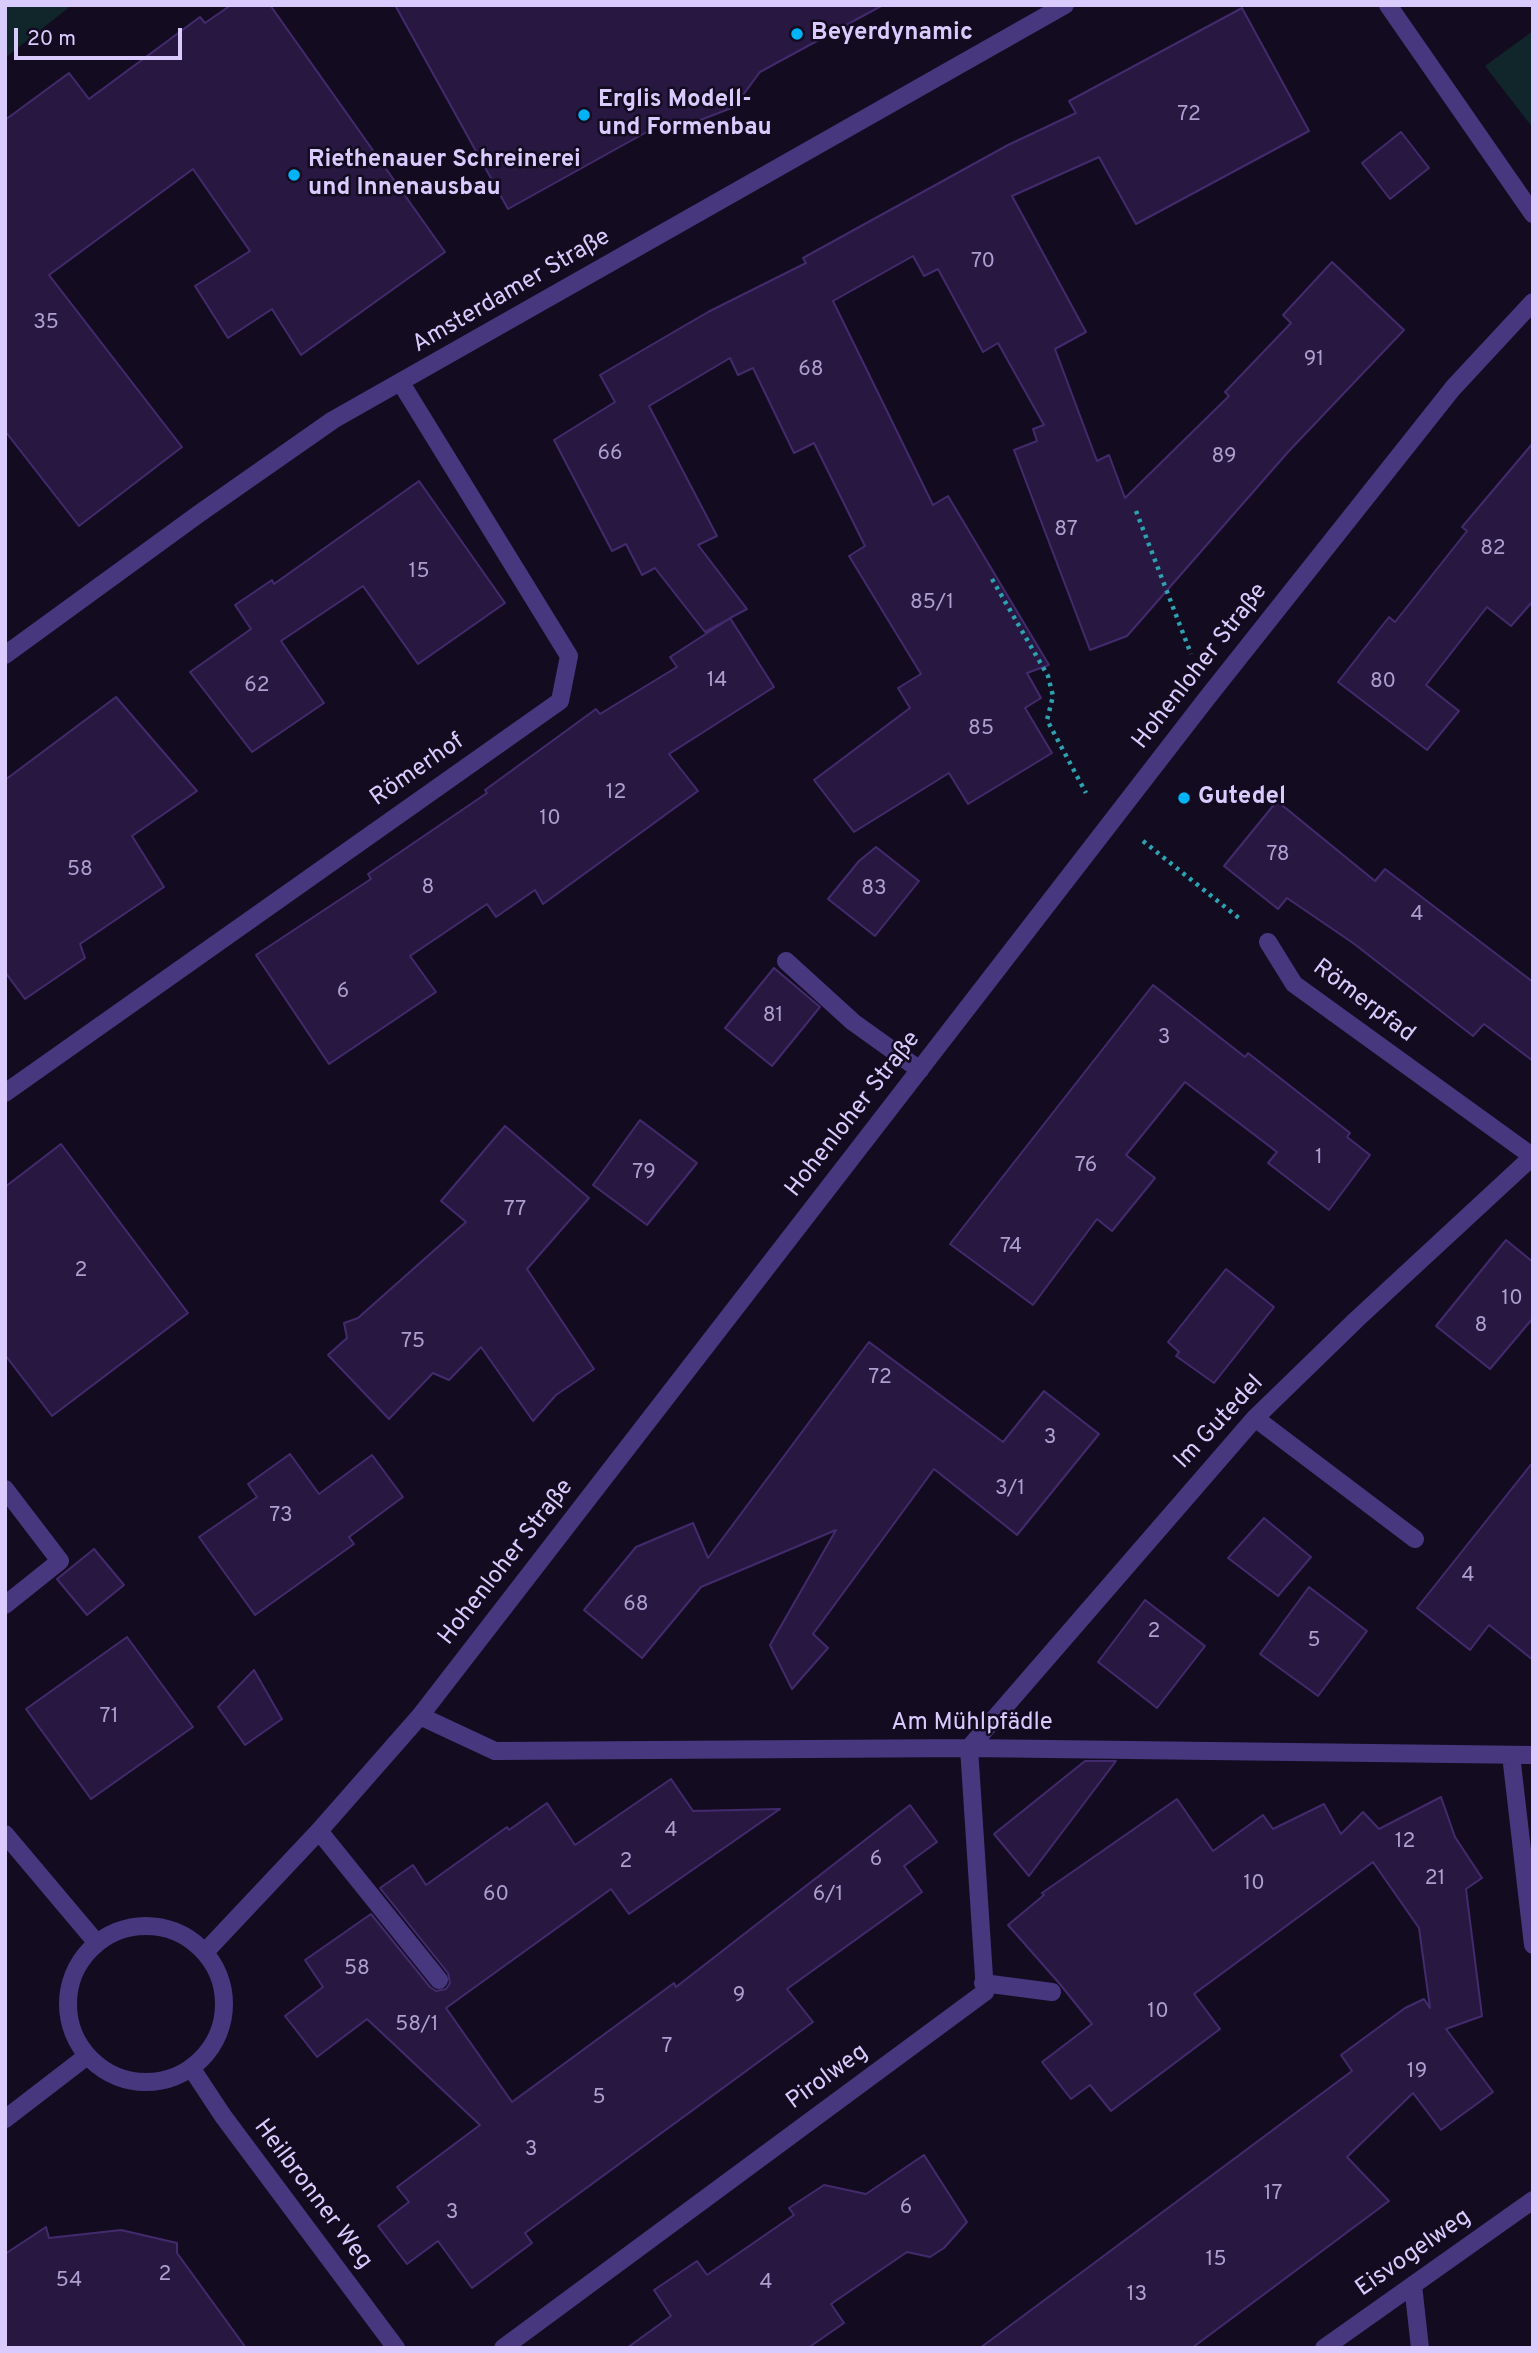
<!DOCTYPE html>
<html>
<head>
<meta charset="utf-8">
<style>
  body { margin:0 }
  #map { position:relative; width:1538px; height:2353px; overflow:hidden; background:#130c20; font-family:Overpass,sans-serif }
  canvas { display:block }
  .frame { position:absolute; inset:0; border:7px solid #dacbff; pointer-events:none }
  .scale { position:absolute; left:14px; top:28px; width:168px; height:32px; box-sizing:border-box; border:4px solid #dacbff; border-top:0; padding-left:9px; font-size:21px; line-height:24px; white-space:nowrap; color:#dacbff; -webkit-text-stroke:5px #130c20; paint-order:stroke }
</style>
</head>
<body>
<div id="map">
<canvas width="1538" height="2353"></canvas>
<div class="frame"></div>
<div class="scale">20 m</div>
</div>
<script>
const context = document.querySelector('canvas').getContext('2d');
context.lineJoin = 'round';
function fill(path, color) {
  context.fillStyle = color;
  context.fill(path, 'evenodd');
}
function poly(rows) {
  const path = new Path2D();
  for (const r of rows) {
    if (r.length === 3) {
      path.moveTo(r[0] + r[2], r[1]);
      path.arc(r[0], r[1], r[2], 0, 2 * Math.PI);
      continue;
    }
    path.moveTo(r[0], r[1]);
    for (let i = 2; i < r.length; i += 2) path.lineTo(r[i], r[i + 1]);
  }
  return path;
}
function strokePath(path, color, width, dash) {
  context.strokeStyle = color;
  context.lineWidth = width;
  context.lineCap = dash ? 'butt' : 'round';
  context.setLineDash(dash || []);
  context.stroke(path);
}
function drawText(font, color, halo, rows, align = 'center') {
  context.font = font + ' Overpass,sans-serif';
  context.lineWidth = 5;
  context.setLineDash([]);
  context.textBaseline = 'middle';
  context.strokeStyle = halo;
  context.fillStyle = color;
  for (const [text, x, y, turn = 0] of rows) {
    context.save();
    context.translate(x, y);
    context.rotate((+turn || 0) * Math.PI / 180);
    context.textAlign = isNaN(turn) ? turn : align;
    if (halo) context.strokeText(text, 0, 0);
    context.fillText(text, 0, 0);
    context.restore();
  }
}
fill(poly([
  [5,5,72,5,5,58],
  [1533,31,1533,128,1485,66]
]), '#10262a');
const building = poly([
  [231,5,270,5,445,252,301,355,272,309,228,338,195,286,250,251,193,169,49,275,182,447,79,526,5,431,5,120,69,73,89,99,200,17,205,23,231,5],
  [395,5,883,5,760,72,734,107,667,133,661,124,508,209,395,5],
  [1242,8,1309,131,1136,224,1099,157,1012,196,1086,332,1055,349,1097,461,1109,455,1125,498,1229,396,1225,392,1291,323,1283,315,1332,262,1404,330,1288,452,1127,636,1090,650,1014,450,1037,441,1033,429,1044,425,998,343,983,352,938,269,924,276,913,256,833,301,933,505,948,496,1049,665,1027,673,1041,698,1025,708,1052,753,968,804,949,773,854,832,814,780,910,708,898,688,921,674,849,556,865,546,814,443,794,453,753,368,738,375,730,358,649,406,717,536,698,545,747,609,730,618,774,687,669,754,698,791,543,904,535,890,496,917,487,904,410,956,436,992,329,1064,256,955,371,879,368,874,487,793,485,790,596,709,600,714,677,667,670,657,729,619,705,632,655,568,642,575,626,544,612,551,554,440,615,402,600,375,708,312,806,263,803,258,1008,145,1076,113,1069,101,1242,8],
  [1401,132,1429,168,1390,199,1362,163,1401,132],
  [1533,443,1533,601,1511,626,1487,607,1426,685,1459,711,1427,750,1338,682,1389,617,1395,622,1467,531,1462,527,1533,443],
  [419,481,505,603,418,664,363,586,281,641,324,703,252,752,190,672,251,629,235,605,272,580,274,584,419,481],
  [116,697,197,791,132,836,164,887,80,944,85,958,25,999,5,972,5,780,116,697],
  [1277,801,1375,881,1385,869,1533,982,1533,1061,1484,1024,1473,1036,1353,943,1287,898,1278,909,1224,866,1277,801],
  [876,847,919,881,875,936,828,899,859,861,876,847],
  [774,968,820,1007,772,1066,725,1028,774,968],
  [1153,985,1245,1057,1248,1053,1326,1114,1350,1133,1347,1137,1370,1155,1329,1210,1268,1163,1277,1152,1185,1082,1126,1155,1155,1178,1112,1231,1097,1219,1033,1305,950,1244,1153,985],
  [640,1120,697,1163,647,1225,593,1185,640,1120],
  [505,1126,589,1198,527,1269,594,1369,556,1395,533,1421,481,1347,449,1380,433,1373,389,1419,328,1355,347,1338,344,1323,358,1318,466,1222,441,1201,505,1126],
  [61,1144,188,1313,52,1416,5,1355,5,1187,61,1144],
  [1506,1240,1533,1262,1533,1318,1490,1369,1436,1326,1506,1240],
  [1226,1269,1274,1307,1214,1383,1176,1356,1179,1352,1168,1342,1226,1269],
  [869,1342,1003,1442,1044,1391,1099,1434,1017,1535,934,1469,813,1634,828,1648,792,1689,770,1645,836,1530,701,1587,642,1658,584,1610,636,1547,693,1523,708,1558,869,1342],
  [290,1454,319,1494,372,1455,403,1497,349,1537,354,1544,255,1615,199,1537,257,1497,248,1484,290,1454],
  [1533,1462,1533,1660,1489,1625,1470,1650,1417,1608,1533,1462],
  [1264,1518,1311,1557,1278,1596,1228,1558,1264,1518],
  [94,1549,124,1585,87,1615,57,1579,94,1549],
  [1309,1587,1367,1631,1318,1696,1260,1654,1309,1587],
  [1145,1600,1205,1646,1157,1708,1098,1662,1145,1600],
  [127,1637,193,1727,91,1799,26,1709,127,1637],
  [254,1670,282,1719,245,1745,218,1707,254,1670],
  [1085,1761,1116,1761,1029,1876,994,1834,1085,1761],
  [671,1779,693,1811,780,1809,629,1914,611,1889,446,2008,512,2102,674,1983,676,1987,910,1805,937,1842,904,1866,922,1892,787,1989,813,2022,525,2233,532,2243,472,2288,438,2241,407,2264,378,2226,409,2202,397,2187,480,2125,367,2019,317,2057,285,2016,323,1987,305,1960,371,1914,430,1987,436,1991,446,1989,450,1983,448,1973,380,1888,413,1865,426,1885,507,1827,509,1830,547,1803,575,1845,671,1779],
  [1441,1797,1455,1837,1482,1878,1466,1889,1482,2016,1446,2029,1493,2092,1441,2130,1413,2093,1347,2157,1389,2201,1192,2348,980,2348,1352,2071,1341,2055,1405,2008,1424,1999,1430,2008,1419,1928,1373,1862,1194,1994,1220,2029,1111,2111,1090,2085,1071,2099,1042,2062,1092,2024,1059,1983,1008,1925,1044,1895,1042,1893,1177,1799,1213,1851,1263,1815,1273,1829,1324,1804,1341,1834,1363,1812,1379,1829,1441,1797],
  [924,2155,967,2222,944,2248,930,2257,907,2252,831,2304,844,2323,808,2348,627,2348,671,2316,654,2290,697,2261,707,2275,794,2215,789,2208,824,2185,866,2194,924,2155],
  [46,2227,49,2238,121,2230,177,2243,177,2253,246,2348,5,2348,5,2254,46,2227]
]);
fill(building, '#281841');
strokePath(building, '#432a6d', 2);
strokePath(poly([
  [1136,511,1191,654],
  [992,579,1048,676,1053,696,1047,720,1086,793],
  [1143,841,1240,919]
]), '#2da2b1', 4.5, [3.5, 5]);
strokePath(poly([
  [1388,5,1533,214],
  [5,655,200,513,333,420,1065,5],
  [1268,942,1294,984,1532,1156],
  [786,961,853,1022,920,1070],
  [5,1093,560,701,569,656,401,383],
  [1255,1418,1415,1539],
  [5,1489,60,1561,5,1605],
  [420,1716,495,1751,969,1748,1533,1755],
  [1511,1755,1533,1945],
  [319,1831,439,1980],
  [5,1834,96,1942],
  [146,2004,78],
  [206,1951,319,1831,420,1716,1207,698,1453,388,1533,302],
  [983,1983,1052,1992],
  [192,2069,223,2116,396,2348],
  [5,2119,87,2056],
  [1413,2285,1420,2348],
  [503,2348,985,1992,969,1748,1255,1418,1357,1319,1533,1156],
  [1324,2348,1533,2200]
]), '#47377f', 18);
for (const [x, y, r, color] of [
  [797,34,7,"#00b2f6"],
  [584,115,7,"#00b2f6"],
  [294,175,7,"#00b2f6"],
  [1184,798,7,"#00b2f6"]
]) {
  const dot = new Path2D();
  dot.arc(x, y, r, 0, 2 * Math.PI);
  context.fillStyle = color;
  context.fill(dot);
  strokePath(dot, '#130c20', 2.5);
}
drawText('21px', '#ae9ed0', null, [
  ["72",1189,116],
  ["70",983,263],
  ["35",46,324],
  ["91",1314,361],
  ["68",811,371],
  ["66",610,455],
  ["89",1224,458],
  ["87",1066,531],
  ["82",1493,550],
  ["15",419,573],
  ["85/1",932,604],
  ["14",717,682],
  ["80",1383,683],
  ["62",257,687],
  ["85",981,730],
  ["12",616,794],
  ["10",550,820],
  ["78",1278,856],
  ["58",80,871],
  ["8",428,889],
  ["83",874,890],
  ["4",1417,916],
  ["6",343,993],
  ["81",773,1017],
  ["3",1164,1039],
  ["1",1319,1159],
  ["76",1086,1167],
  ["79",644,1174],
  ["77",515,1211],
  ["74",1011,1248],
  ["2",81,1272],
  ["10",1512,1300],
  ["8",1481,1327],
  ["75",413,1343],
  ["72",880,1379],
  ["3",1050,1439],
  ["3/1",1010,1490],
  ["73",281,1517],
  ["4",1468,1577],
  ["68",636,1606],
  ["2",1154,1633],
  ["5",1314,1642],
  ["71",109,1718],
  ["4",671,1832],
  ["12",1405,1843],
  ["6",876,1861],
  ["2",626,1863],
  ["21",1435,1880],
  ["10",1254,1885],
  ["60",496,1896],
  ["6/1",828,1896],
  ["58",357,1970],
  ["9",739,1997],
  ["10",1158,2013],
  ["58/1",417,2026],
  ["7",667,2048],
  ["19",1417,2073],
  ["5",599,2099],
  ["3",531,2151],
  ["17",1273,2195],
  ["6",906,2209],
  ["3",452,2214],
  ["15",1216,2261],
  ["2",165,2276],
  ["54",69,2282],
  ["4",766,2284],
  ["13",1137,2296]
]);
drawText('bold 24px', '#dacbff', '#130c20', [
  ["Beyerdynamic",811,34],
  ["Erglis Modell-",598,101],
  ["und Formenbau",598,129],
  ["Riethenauer Schreinerei",308,161],
  ["und Innenausbau",308,189],
  ["Gutedel",1198,798]
], 'left');
drawText('24px', '#dacbff', '#130c20', [
  ["Amsterdamer Straße",512,292,-30],
  ["Hohenloher Straße",1201,667,-52],
  ["Römerhof",418,771,-35],
  ["Römerpfad",1363,1002,37],
  ["Hohenloher Straße",854,1115,-52],
  ["Im Gutedel",1220,1423,-47],
  ["Hohenloher Straße",507,1563,-52],
  ["Am Mühlpfädle",972,1724],
  ["Pirolweg",828,2078,-36],
  ["Heilbronner Weg",312,2195,53],
  ["Eisvogelweg",1414,2254,-35]
]);
</script>
</body>
</html>
